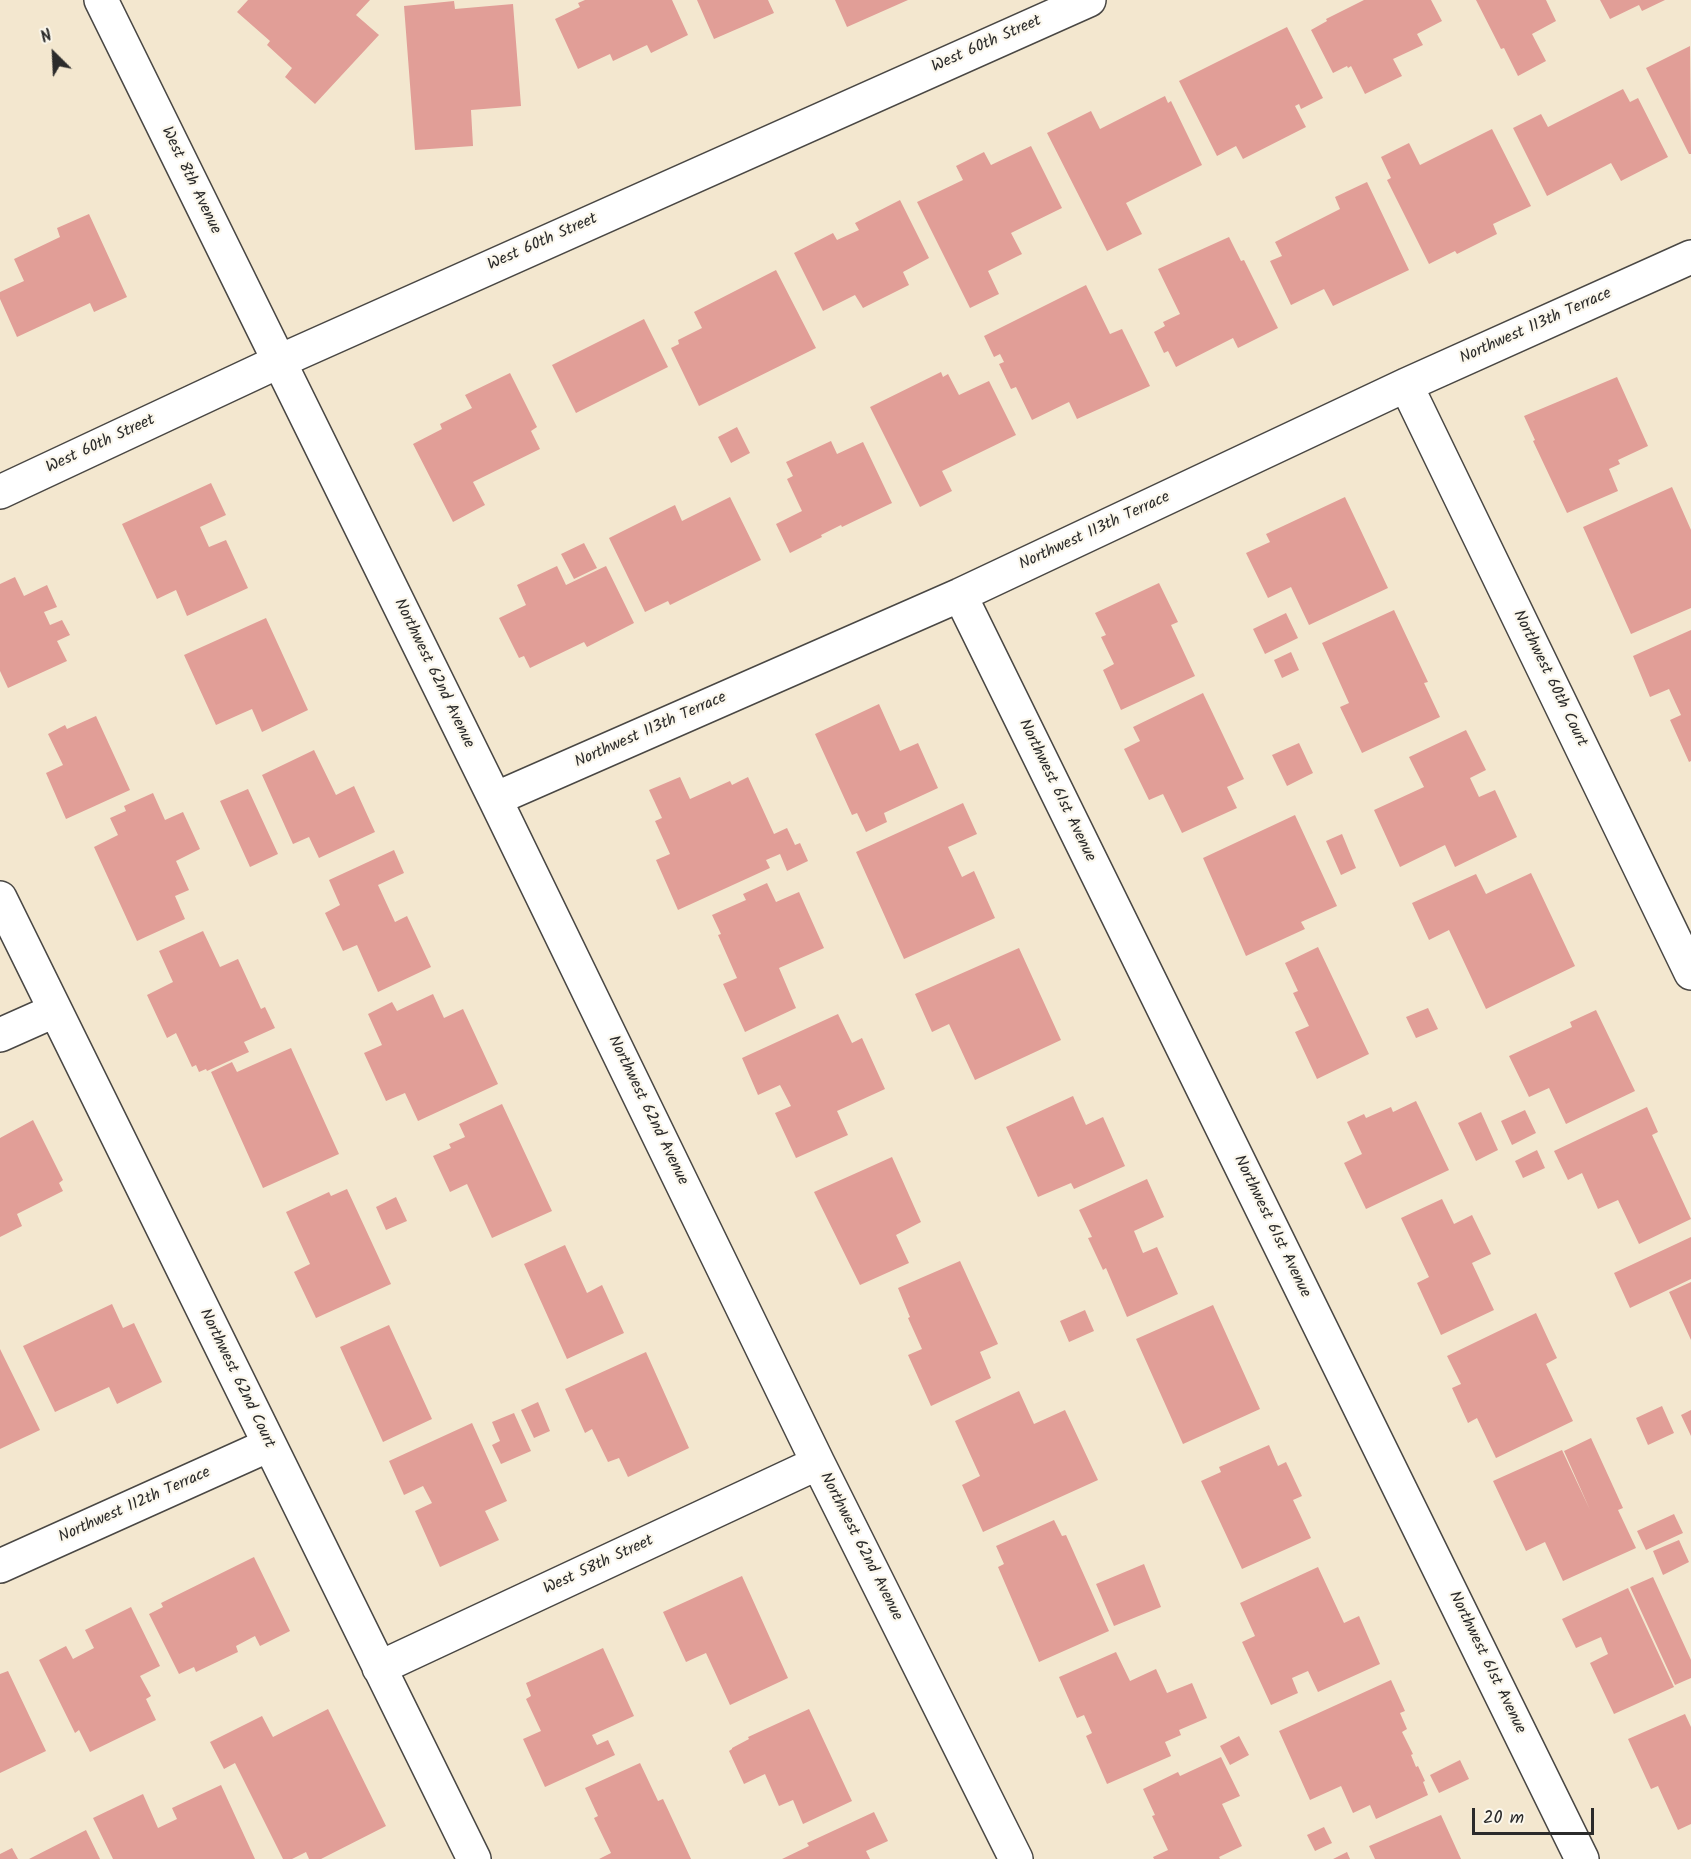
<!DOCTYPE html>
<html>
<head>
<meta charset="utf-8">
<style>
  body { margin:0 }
  #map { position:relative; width:1691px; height:1859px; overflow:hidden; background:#f3e7cf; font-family:Kalam,sans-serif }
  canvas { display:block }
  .north { position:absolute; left:24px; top:24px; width:60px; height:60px; -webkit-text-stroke:4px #fbf7ec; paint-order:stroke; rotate:336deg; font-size:16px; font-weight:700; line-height:24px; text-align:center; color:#2b2b2b }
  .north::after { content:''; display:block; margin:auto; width:21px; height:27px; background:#2b2b2b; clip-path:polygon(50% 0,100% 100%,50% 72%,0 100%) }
  .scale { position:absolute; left:1472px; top:1808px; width:122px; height:27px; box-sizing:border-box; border:3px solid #2b2b2b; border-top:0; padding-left:8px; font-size:18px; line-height:21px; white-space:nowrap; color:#2b2b2b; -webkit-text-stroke:4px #fbf7ec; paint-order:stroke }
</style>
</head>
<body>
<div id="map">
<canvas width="1691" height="1859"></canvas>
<div class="north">N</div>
<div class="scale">20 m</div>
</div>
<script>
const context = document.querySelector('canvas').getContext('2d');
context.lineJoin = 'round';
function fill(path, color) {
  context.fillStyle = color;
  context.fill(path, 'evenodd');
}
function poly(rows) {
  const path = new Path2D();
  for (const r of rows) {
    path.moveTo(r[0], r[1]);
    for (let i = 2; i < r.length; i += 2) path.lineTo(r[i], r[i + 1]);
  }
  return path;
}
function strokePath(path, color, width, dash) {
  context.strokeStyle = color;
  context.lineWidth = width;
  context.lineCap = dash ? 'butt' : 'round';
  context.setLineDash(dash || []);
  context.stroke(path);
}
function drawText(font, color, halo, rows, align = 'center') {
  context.font = font + ' Kalam,sans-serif';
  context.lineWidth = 4.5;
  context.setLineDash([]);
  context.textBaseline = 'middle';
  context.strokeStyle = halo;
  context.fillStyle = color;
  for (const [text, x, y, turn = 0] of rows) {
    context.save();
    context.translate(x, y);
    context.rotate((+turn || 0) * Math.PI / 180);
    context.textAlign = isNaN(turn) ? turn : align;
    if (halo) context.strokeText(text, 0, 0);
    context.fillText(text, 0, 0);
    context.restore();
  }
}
fill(poly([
  [248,0,370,0,356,15,379,35,315,104,285,77,292,68,267,45,270,41,237,12],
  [585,0,672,0,688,35,651,53,647,45,613,61,610,54,578,69,555,19,580,7,578,3],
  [697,0,768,0,774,13,714,39],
  [835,0,908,0,847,27],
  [1364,0,1431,0,1442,21,1417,34,1423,45,1393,59,1402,76,1365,94,1351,66,1348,68,1347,66,1333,73,1311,30,1327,21,1326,19],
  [1476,0,1546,0,1556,21,1532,34,1546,61,1518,76,1504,48,1501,49],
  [1600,0,1665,0,1642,11,1639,5,1610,19],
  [454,1,455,9,513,4,521,106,471,110,473,146,415,150,404,6],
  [1287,27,1323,98,1301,109,1299,104,1295,106,1306,127,1243,159,1236,146,1217,156,1179,81],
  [1690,46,1691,154,1689,154,1646,68],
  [1623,89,1630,102,1638,98,1668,157,1621,181,1611,163,1547,196,1513,128,1541,114,1548,127],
  [1165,96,1168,103,1171,101,1202,165,1126,203,1142,234,1107,251,1047,133,1091,111,1100,129],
  [1492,129,1531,206,1493,224,1497,234,1457,254,1455,251,1429,264,1387,180,1391,178,1381,157,1409,143,1420,165],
  [1031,146,1062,208,1011,233,1022,254,988,271,999,294,970,308,917,202,963,180,956,166,984,152,991,165],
  [1367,182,1409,270,1333,306,1324,289,1291,305,1270,261,1282,256,1275,242,1340,209,1335,197],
  [900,200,929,258,903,272,909,285,863,308,855,295,823,311,794,253,833,233,837,240,859,230,855,223],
  [89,214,127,297,94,312,90,303,17,337,0,299,0,292,24,281,14,259,60,237,57,228],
  [1229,237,1241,261,1244,260,1278,328,1238,348,1233,338,1176,367,1168,351,1164,353,1154,332,1165,326,1163,322,1180,314,1158,269],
  [776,270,816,348,699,406,671,348,679,344,678,340,702,328,694,312],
  [1086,285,1110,334,1122,329,1150,386,1077,419,1069,402,1032,420,1016,387,1011,389,999,364,1004,362,1000,354,994,357,984,336],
  [644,319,668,367,576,413,552,365],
  [941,372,943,377,948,374,959,395,989,381,1016,435,942,471,952,491,920,507,870,407],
  [510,373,537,427,531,431,540,449,473,482,485,505,453,522,413,444,442,429,440,424,472,408,465,395],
  [1617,377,1648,446,1618,460,1620,464,1609,469,1618,491,1567,513,1533,441,1535,440,1524,416],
  [737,427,750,453,731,463,718,437],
  [831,441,837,454,863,442,892,503,842,527,841,525,821,535,822,537,790,553,776,524,802,511,787,479,793,476,786,462],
  [211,483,226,515,200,527,209,547,226,540,248,588,187,616,176,590,157,599,122,524],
  [1672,487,1691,530,1691,608,1631,634,1583,527],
  [730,497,761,560,670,605,668,601,645,612,609,538,675,505,682,521],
  [1345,497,1388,588,1309,625,1291,587,1268,598,1246,553,1270,542,1266,534],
  [584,543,597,568,574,579,561,554],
  [557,566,566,585,606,566,634,623,587,647,584,642,530,668,524,656,519,658,499,618,526,605,517,585],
  [15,577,24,596,47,585,57,607,44,612,50,625,62,620,70,635,57,641,67,661,8,688,0,671,0,584],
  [1159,583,1178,622,1171,625,1195,676,1121,710,1103,670,1114,664,1101,637,1106,635,1095,613],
  [1394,610,1428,682,1424,683,1440,717,1362,753,1340,707,1349,703,1322,643],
  [1286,613,1298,638,1265,654,1253,629],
  [266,618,308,710,262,732,252,709,216,725,184,655],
  [1691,630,1691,761,1689,762,1670,720,1681,715,1669,689,1650,697,1633,656],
  [1291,652,1299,670,1282,678,1274,660],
  [1203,693,1244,779,1227,787,1237,808,1182,833,1163,794,1149,800,1124,749,1140,741,1133,727],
  [879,704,900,751,918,743,938,788,884,813,887,822,866,832,857,813,852,815,815,734],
  [96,716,130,790,66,819,46,773,63,765,48,734,65,725,67,729],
  [1466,730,1486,770,1470,778,1479,797,1495,790,1517,837,1455,867,1445,845,1400,867,1374,810,1424,787,1409,757],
  [1299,743,1313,773,1287,786,1272,755],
  [314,750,336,795,354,786,375,832,319,858,309,837,293,844,262,775],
  [680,777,690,799,730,781,732,785,748,777,774,834,787,828,795,845,800,843,808,861,787,871,780,854,766,860,770,868,678,910,656,860,670,854,655,821,662,818,649,790],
  [248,789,278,854,250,867,220,801],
  [153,793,165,820,183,812,200,849,176,861,189,890,175,896,185,919,137,941,94,847,118,835,110,818,126,811,124,806],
  [963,803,977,834,948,847,962,877,974,871,995,918,904,959,856,852],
  [1295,815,1337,906,1301,922,1305,929,1246,956,1203,858],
  [1342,834,1356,868,1341,875,1326,841],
  [394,850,404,873,378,885,395,922,407,916,431,967,378,992,357,945,343,951,325,913,340,905,329,880],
  [1531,873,1575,966,1486,1009,1449,930,1429,940,1412,903,1476,874,1486,894],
  [767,883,776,902,799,892,824,948,779,968,796,1008,745,1032,723,984,737,978,718,935,721,934,712,915,746,900,743,894],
  [203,931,220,967,238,959,261,1009,265,1007,275,1028,244,1042,249,1052,207,1071,206,1069,199,1072,196,1065,192,1067,176,1033,167,1038,147,995,173,982,159,951],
  [1318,947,1369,1054,1317,1079,1295,1032,1309,1026,1293,993,1298,991,1285,963],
  [1019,948,1061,1040,975,1080,949,1024,932,1032,915,994],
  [433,994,444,1018,463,1009,498,1084,418,1121,405,1093,386,1101,364,1053,382,1045,368,1014,392,1002,397,1011],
  [1428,1008,1438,1029,1416,1038,1406,1017],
  [1596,1010,1635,1091,1566,1124,1549,1088,1529,1097,1509,1056,1572,1027,1570,1022],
  [838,1014,852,1043,862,1038,885,1089,837,1111,848,1135,796,1158,775,1113,791,1106,780,1085,758,1095,742,1058],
  [291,1048,339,1154,263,1188,211,1072,232,1062,237,1072],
  [1073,1096,1086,1125,1103,1117,1125,1166,1074,1189,1071,1183,1038,1197,1006,1127],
  [1416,1101,1449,1170,1366,1209,1344,1163,1362,1154,1347,1122,1364,1114,1366,1118,1391,1107,1393,1112],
  [502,1104,552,1211,492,1238,467,1184,450,1192,433,1156,451,1148,449,1144,465,1137,459,1124],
  [1647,1107,1658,1132,1652,1135,1691,1219,1639,1244,1618,1200,1598,1209,1582,1173,1568,1180,1554,1151],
  [1525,1110,1536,1133,1512,1145,1501,1121],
  [1481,1112,1498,1150,1476,1161,1458,1123],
  [33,1120,63,1180,59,1183,63,1191,17,1214,22,1226,0,1237,0,1138],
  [1537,1150,1545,1168,1523,1178,1515,1161],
  [892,1157,921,1222,896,1235,909,1263,860,1285,814,1192],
  [1147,1179,1164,1217,1134,1231,1143,1253,1157,1247,1178,1294,1127,1317,1106,1268,1103,1270,1088,1238,1092,1237,1079,1210],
  [347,1189,391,1284,316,1318,294,1272,310,1264,286,1212,329,1192,331,1196],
  [396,1197,407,1221,386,1230,376,1207],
  [1442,1199,1454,1224,1472,1215,1491,1254,1472,1263,1494,1310,1441,1335,1417,1283,1429,1277,1401,1218],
  [1691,1237,1691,1279,1630,1308,1614,1273],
  [565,1245,587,1293,602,1285,624,1333,567,1359,524,1264],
  [960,1261,998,1344,980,1352,991,1378,931,1406,908,1355,922,1349,908,1318,910,1317,898,1288],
  [1691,1282,1691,1340,1669,1292],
  [112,1304,123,1328,134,1323,162,1382,117,1404,109,1387,55,1412,23,1346],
  [1213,1305,1260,1409,1183,1444,1136,1339],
  [1085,1310,1094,1331,1069,1342,1060,1321],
  [1536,1313,1557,1358,1546,1364,1573,1421,1496,1458,1477,1418,1468,1423,1452,1388,1461,1384,1447,1356],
  [389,1325,432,1419,383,1442,340,1347],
  [0,1349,40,1430,0,1449],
  [646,1352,689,1448,628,1477,619,1458,608,1462,592,1429,585,1433,565,1389],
  [1019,1391,1034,1424,1065,1410,1098,1480,983,1532,962,1485,980,1476,955,1421],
  [538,1402,550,1431,534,1438,521,1410],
  [1662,1406,1674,1433,1648,1445,1636,1418],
  [1691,1410,1691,1436,1681,1415],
  [514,1413,531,1451,501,1464,492,1445,500,1441,492,1422],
  [472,1423,507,1501,485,1511,499,1540,440,1567,415,1511,432,1503,423,1486,404,1495,389,1461],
  [1591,1438,1623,1508,1618,1510,1636,1548,1563,1581,1545,1542,1526,1551,1493,1481,1562,1450,1590,1510,1564,1451],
  [1269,1445,1278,1466,1286,1462,1302,1496,1293,1500,1311,1538,1242,1569,1201,1481,1221,1472,1219,1467],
  [1674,1514,1683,1533,1646,1550,1637,1531],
  [1054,1520,1062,1536,1066,1535,1109,1631,1039,1662,998,1567,1004,1564,996,1546],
  [1679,1540,1689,1562,1663,1575,1653,1551],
  [254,1557,290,1631,260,1646,255,1636,236,1646,238,1652,196,1672,194,1667,179,1674,149,1614,163,1607,161,1603],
  [1144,1564,1161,1607,1114,1626,1096,1584],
  [1318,1567,1344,1623,1359,1616,1380,1664,1318,1692,1308,1671,1292,1678,1298,1693,1271,1705,1242,1642,1255,1636,1240,1603],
  [742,1576,788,1678,730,1705,706,1653,686,1662,663,1612],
  [1653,1577,1691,1660,1691,1678,1675,1685,1630,1587],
  [1628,1588,1674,1687,1614,1714,1590,1663,1608,1654,1601,1637,1576,1648,1562,1619],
  [131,1607,160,1666,140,1676,151,1696,146,1699,156,1720,90,1752,79,1730,75,1733,39,1660,66,1646,73,1659,94,1648,85,1630],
  [603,1648,634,1716,592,1735,597,1745,608,1740,615,1755,545,1787,523,1739,541,1731,526,1699,531,1696,526,1683],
  [1116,1652,1130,1681,1156,1669,1167,1693,1192,1683,1207,1718,1179,1730,1181,1735,1165,1742,1171,1756,1107,1784,1086,1736,1092,1733,1084,1715,1077,1718,1059,1677],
  [8,1671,46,1751,0,1773,0,1674],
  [1391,1680,1405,1711,1400,1713,1407,1729,1402,1732,1413,1754,1411,1755,1416,1767,1418,1766,1425,1781,1423,1782,1428,1795,1376,1819,1370,1805,1353,1813,1341,1786,1310,1800,1279,1731],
  [328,1709,386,1826,321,1859,309,1859,306,1852,292,1859,283,1859,235,1763,224,1769,210,1742,262,1716,273,1737],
  [809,1709,852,1801,803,1824,793,1800,779,1806,765,1774,744,1784,729,1751,732,1749,732,1748,749,1739,748,1737],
  [1685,1714,1691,1727,1691,1824,1678,1830,1658,1786,1651,1789,1628,1739],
  [1239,1736,1249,1755,1230,1765,1220,1746],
  [1221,1757,1240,1796,1222,1804,1242,1846,1219,1857,1220,1859,1154,1859,1153,1857,1168,1850,1152,1816,1155,1815,1143,1789,1178,1772,1180,1776],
  [1460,1760,1469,1779,1439,1793,1430,1775],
  [640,1763,658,1801,663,1799,691,1859,599,1859,611,1853,594,1818,598,1816,585,1788],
  [221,1785,255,1859,113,1859,93,1818,143,1794,158,1828,177,1819,172,1808],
  [874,1812,888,1841,866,1851,870,1859,782,1859,809,1846,807,1843],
  [1441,1815,1461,1859,1375,1859,1369,1846],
  [1324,1827,1332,1843,1315,1851,1307,1835],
  [86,1830,100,1859,29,1859],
  [12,1848,18,1859,0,1859,0,1854],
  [1347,1852,1350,1859,1333,1859]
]), '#e19e97');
const minor = poly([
  [101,0,495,799,818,1463,1016,1859],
  [1406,385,1691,973],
  [0,492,280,361,1089,0],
  [960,595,1582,1859],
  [495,799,960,595,1406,385,1691,257],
  [0,898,474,1859],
  [0,1035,54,1011],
  [0,1566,269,1445],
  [379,1668,818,1463]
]);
strokePath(minor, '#494744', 36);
strokePath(minor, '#fff', 33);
drawText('16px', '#2b2b2b', '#fbf7ec', [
  ["West 60th Street",987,45,-24],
  ["West 8th Avenue",190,181,64],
  ["West 60th Street",543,243,-24],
  ["Northwest 113th Terrace",1536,327,-24],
  ["West 60th Street",101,445,-25],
  ["Northwest 113th Terrace",1095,532,-25],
  ["Northwest 62nd Avenue",433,674,64],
  ["Northwest 60th Court",1549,679,64],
  ["Northwest 113th Terrace",651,731,-24],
  ["Northwest 61st Avenue",1056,791,64],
  ["Northwest 62nd Avenue",647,1111,64],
  ["Northwest 61st Avenue",1271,1227,64],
  ["Northwest 62nd Court",236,1379,64],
  ["Northwest 112th Terrace",135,1506,-24],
  ["Northwest 62nd Avenue",860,1547,63],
  ["West 58th Street",599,1566,-25],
  ["Northwest 61st Avenue",1486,1663,64]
]);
</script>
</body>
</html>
